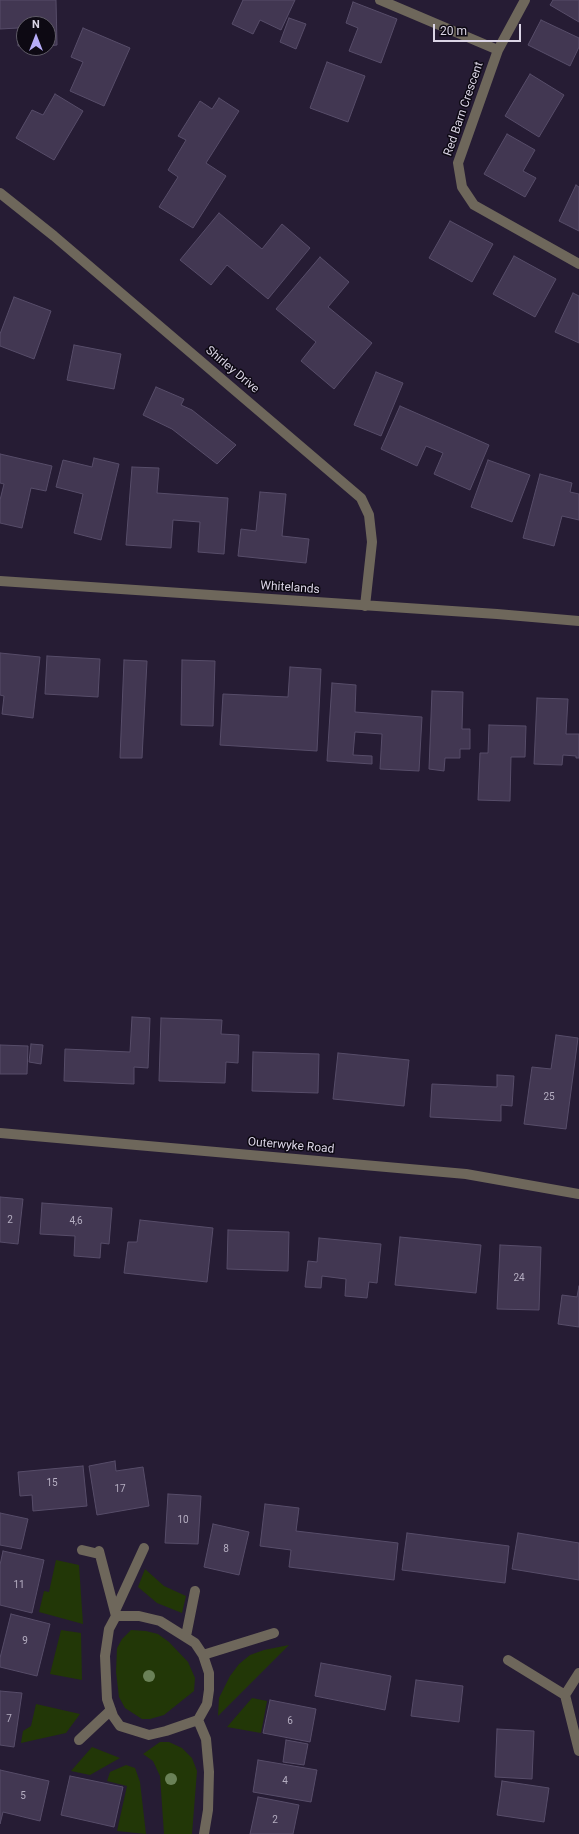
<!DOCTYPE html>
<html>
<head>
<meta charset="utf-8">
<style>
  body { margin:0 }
  #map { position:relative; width:579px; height:1834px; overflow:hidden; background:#261c34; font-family:Roboto,sans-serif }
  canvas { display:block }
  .north { position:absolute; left:16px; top:16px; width:40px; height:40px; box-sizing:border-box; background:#0d0913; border:1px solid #5f5b67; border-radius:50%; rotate:0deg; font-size:11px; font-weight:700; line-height:16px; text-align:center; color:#dbd5e6 }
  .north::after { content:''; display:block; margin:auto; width:14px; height:18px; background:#b6acf8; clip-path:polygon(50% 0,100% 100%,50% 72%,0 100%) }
  .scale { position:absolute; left:433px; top:24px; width:88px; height:18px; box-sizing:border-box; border:2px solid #dbd5e6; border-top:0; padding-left:5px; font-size:12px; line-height:14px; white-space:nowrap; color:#dbd5e6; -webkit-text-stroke:3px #0d0913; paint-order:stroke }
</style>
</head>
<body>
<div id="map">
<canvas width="579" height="1834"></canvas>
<div class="north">N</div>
<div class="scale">20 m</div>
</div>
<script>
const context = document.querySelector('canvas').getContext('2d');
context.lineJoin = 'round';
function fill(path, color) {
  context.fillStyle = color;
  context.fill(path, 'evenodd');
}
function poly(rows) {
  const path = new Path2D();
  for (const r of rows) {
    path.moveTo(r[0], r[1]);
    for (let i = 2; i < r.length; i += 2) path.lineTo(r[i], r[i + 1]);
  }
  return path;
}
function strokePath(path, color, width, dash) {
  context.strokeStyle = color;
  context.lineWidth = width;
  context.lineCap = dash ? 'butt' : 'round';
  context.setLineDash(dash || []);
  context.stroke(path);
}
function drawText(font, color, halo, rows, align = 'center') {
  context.font = font + ' Roboto,sans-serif';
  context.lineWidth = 3;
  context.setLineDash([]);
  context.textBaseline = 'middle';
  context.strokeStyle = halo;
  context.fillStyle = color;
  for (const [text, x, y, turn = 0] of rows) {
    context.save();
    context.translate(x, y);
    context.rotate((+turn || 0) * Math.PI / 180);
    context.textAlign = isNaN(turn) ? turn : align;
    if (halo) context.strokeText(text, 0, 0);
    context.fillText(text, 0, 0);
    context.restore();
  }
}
fill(poly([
  [56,1560,79,1565,83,1624,39,1612,44,1591,49,1592],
  [145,1569,164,1586,186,1596,182,1613,157,1603,138,1587],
  [61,1630,81,1633,82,1680,50,1674],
  [131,1630,146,1631,158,1634,169,1642,188,1662,195,1678,194,1691,164,1715,150,1719,142,1719,125,1708,119,1697,116,1672,117,1648,122,1639],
  [289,1645,218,1716,219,1698,230,1676,239,1664,250,1655,264,1650],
  [252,1698,267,1701,261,1733,227,1727],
  [36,1704,80,1714,66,1733,21,1743,23,1731,31,1726],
  [160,1742,169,1742,182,1748,192,1758,197,1771,192,1834,164,1834,160,1776,153,1761,143,1754],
  [92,1747,120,1758,90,1775,71,1771],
  [126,1765,135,1768,140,1782,146,1834,117,1831,127,1786,107,1781,110,1772]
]), '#223707');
const building = poly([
  [0,0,56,0,57,45,48,46,48,24,24,24,24,46,18,46,18,28,0,29,0,0],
  [243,0,295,0,281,30,260,20,253,34,232,24,243,0],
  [553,0,579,0,579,22,550,5,553,0],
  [353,2,397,19,381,63,349,51,358,28,346,23,353,2],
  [289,18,306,24,296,49,280,42,289,18],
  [541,20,579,38,579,47,570,66,528,45,541,20],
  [83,28,130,48,104,106,70,91,83,62,71,57,83,28],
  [327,62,365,76,348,122,310,108,327,62],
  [530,74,564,95,539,137,505,116,530,74],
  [55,94,83,111,54,160,16,138,32,110,43,115,55,94],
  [219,98,239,111,206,163,226,176,193,228,159,207,178,177,168,170,186,140,178,136,200,101,212,109,219,98],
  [507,134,535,150,523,171,536,178,525,197,484,174,507,134],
  [576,185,579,187,579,231,559,221,576,185],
  [219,213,262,249,282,224,310,248,268,299,227,265,211,285,180,260,219,213],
  [450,221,493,244,472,282,429,258,450,221],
  [514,256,556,279,535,317,493,294,514,256],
  [320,257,349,282,328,307,372,343,334,389,301,361,316,342,276,309,320,257],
  [573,293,579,296,579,343,555,332,573,293],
  [14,297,51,311,34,359,0,346,0,334,14,297],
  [74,345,121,354,114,389,67,380,74,345],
  [376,372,403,383,381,436,354,425,376,372],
  [156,387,184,399,181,405,192,410,236,445,217,464,172,429,143,415,156,387],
  [400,406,489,445,470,490,434,474,443,453,426,446,417,466,381,449,400,406],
  [0,454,52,466,46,491,31,488,22,528,0,523,0,500,4,484,0,483,0,454],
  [94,458,119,464,101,540,74,533,83,494,56,487,63,460,92,467,94,458],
  [488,460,530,475,512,522,471,507,488,460],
  [132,467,159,468,157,493,228,498,224,554,198,552,200,522,173,520,171,548,126,545,132,467],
  [540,474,572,483,570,492,579,494,579,520,562,516,554,546,523,538,540,474],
  [260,492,286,494,282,536,309,539,306,563,238,556,241,529,256,531,260,492],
  [0,653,40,657,33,718,2,714,4,696,0,695,0,653],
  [47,656,100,659,98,697,45,694,47,656],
  [124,660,147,661,142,758,120,758,124,660],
  [182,660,215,661,213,726,181,725,182,660],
  [290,667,321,669,317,751,220,745,223,694,288,697,290,667],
  [332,683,356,685,355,712,422,717,419,771,380,769,382,734,355,732,353,755,372,756,372,764,327,761,332,683],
  [432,691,463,692,462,729,470,729,470,749,460,749,460,758,445,758,444,771,429,769,432,691],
  [537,698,568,699,566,734,579,734,579,758,576,758,576,756,563,755,562,765,534,764,537,698],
  [489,725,526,726,525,757,511,757,510,801,478,800,480,753,488,753,489,725],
  [132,1017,150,1018,148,1068,134,1067,134,1084,64,1081,65,1049,130,1052,132,1017],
  [161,1018,222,1020,221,1034,239,1035,238,1063,226,1062,225,1083,159,1081,161,1018],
  [556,1035,578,1038,566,1129,524,1124,532,1067,551,1069,556,1035],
  [31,1044,43,1045,41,1064,29,1062,31,1044],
  [0,1045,28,1046,27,1074,0,1074,0,1045],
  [253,1052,319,1054,318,1093,252,1091,253,1052],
  [338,1053,409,1060,404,1106,333,1099,338,1053],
  [497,1075,514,1076,512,1106,501,1105,501,1121,430,1117,432,1084,497,1087,497,1075],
  [0,1197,23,1199,18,1244,0,1242,0,1197],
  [42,1203,112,1208,109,1244,101,1243,100,1258,74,1256,75,1236,40,1234,42,1203],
  [140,1220,213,1228,207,1282,124,1273,128,1242,137,1242,140,1220],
  [228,1230,289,1232,288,1271,227,1269,228,1230],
  [400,1237,481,1245,476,1293,395,1285,400,1237],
  [319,1238,381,1244,377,1283,369,1282,367,1298,345,1296,346,1279,322,1276,321,1288,305,1287,308,1261,317,1262,319,1238],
  [500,1245,541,1247,539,1310,497,1309,500,1245],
  [579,1286,579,1327,558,1324,562,1295,577,1297,579,1286],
  [115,1461,116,1471,143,1467,149,1506,97,1515,89,1466,115,1461],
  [83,1466,87,1506,33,1511,32,1495,20,1496,18,1472,83,1466],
  [168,1494,201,1496,198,1544,165,1543,168,1494],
  [265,1504,299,1508,296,1531,398,1543,394,1580,289,1567,291,1550,260,1546,265,1504],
  [0,1513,28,1519,21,1549,0,1545,0,1513],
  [213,1524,249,1532,239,1575,204,1567,213,1524],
  [407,1533,509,1546,505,1583,402,1570,407,1533],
  [518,1533,579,1543,579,1580,512,1569,518,1533],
  [3,1551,44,1560,32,1613,0,1605,0,1565,3,1551],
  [11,1614,50,1624,37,1676,0,1667,0,1658,11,1614],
  [321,1663,391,1676,385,1710,315,1696,321,1663],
  [416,1680,463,1686,459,1722,411,1716,416,1680],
  [0,1691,22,1693,14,1747,0,1745,0,1691],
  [270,1700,316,1709,310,1742,263,1733,270,1700],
  [497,1729,534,1731,532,1779,495,1777,497,1729],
  [286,1740,308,1744,304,1765,283,1762,286,1740],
  [258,1760,317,1770,311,1802,253,1792,258,1760],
  [0,1770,49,1781,40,1821,3,1812,0,1824,0,1770],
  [70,1776,123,1787,114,1827,61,1815,70,1776],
  [502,1781,549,1788,544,1822,497,1815,502,1781],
  [258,1797,299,1805,293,1834,250,1834,258,1797]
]);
fill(building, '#423752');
strokePath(building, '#574d69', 1);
strokePath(poly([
  [380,0,498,50],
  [525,0,498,50,458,163,462,187,474,205,579,264],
  [0,193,54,236,361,498,369,515,372,542,365,606],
  [0,581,497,614,579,621],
  [0,1133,466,1174,579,1194],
  [82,1550,99,1554],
  [99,1551,116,1616,139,1616,160,1621,195,1643,203,1655,209,1673,209,1690,207,1704,198,1720,206,1739,209,1772,208,1810,204,1834],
  [115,1611,144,1548],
  [116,1616,109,1629,105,1656,107,1699,113,1716,120,1726,149,1735,166,1731,198,1720],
  [186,1636,195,1591],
  [203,1655,274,1633],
  [508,1660,565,1695,579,1751],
  [565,1695,579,1673],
  [79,1740,111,1710]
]), '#6e675b', 10);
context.fillStyle = '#6a8157';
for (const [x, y] of [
  [149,1676],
  [171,1779]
]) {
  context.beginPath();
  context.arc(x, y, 6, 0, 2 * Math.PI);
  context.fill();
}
drawText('10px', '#b5aec1', null, [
  ["25",549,1097],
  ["2",10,1220],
  ["4,6",76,1221],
  ["24",519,1278],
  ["15",52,1483],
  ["17",120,1489],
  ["10",183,1520],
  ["8",226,1549],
  ["11",19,1585],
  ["9",25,1641],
  ["7",9,1719],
  ["6",290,1721],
  ["4",285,1781],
  ["5",23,1796],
  ["2",275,1820]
]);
drawText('12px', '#dbd5e6', '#0d0913', [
  ["Red Barn Crescent",464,109,-71],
  ["Shirley Drive",232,370,40],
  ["Whitelands",290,588,4],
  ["Outerwyke Road",291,1146,5]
]);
</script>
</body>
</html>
